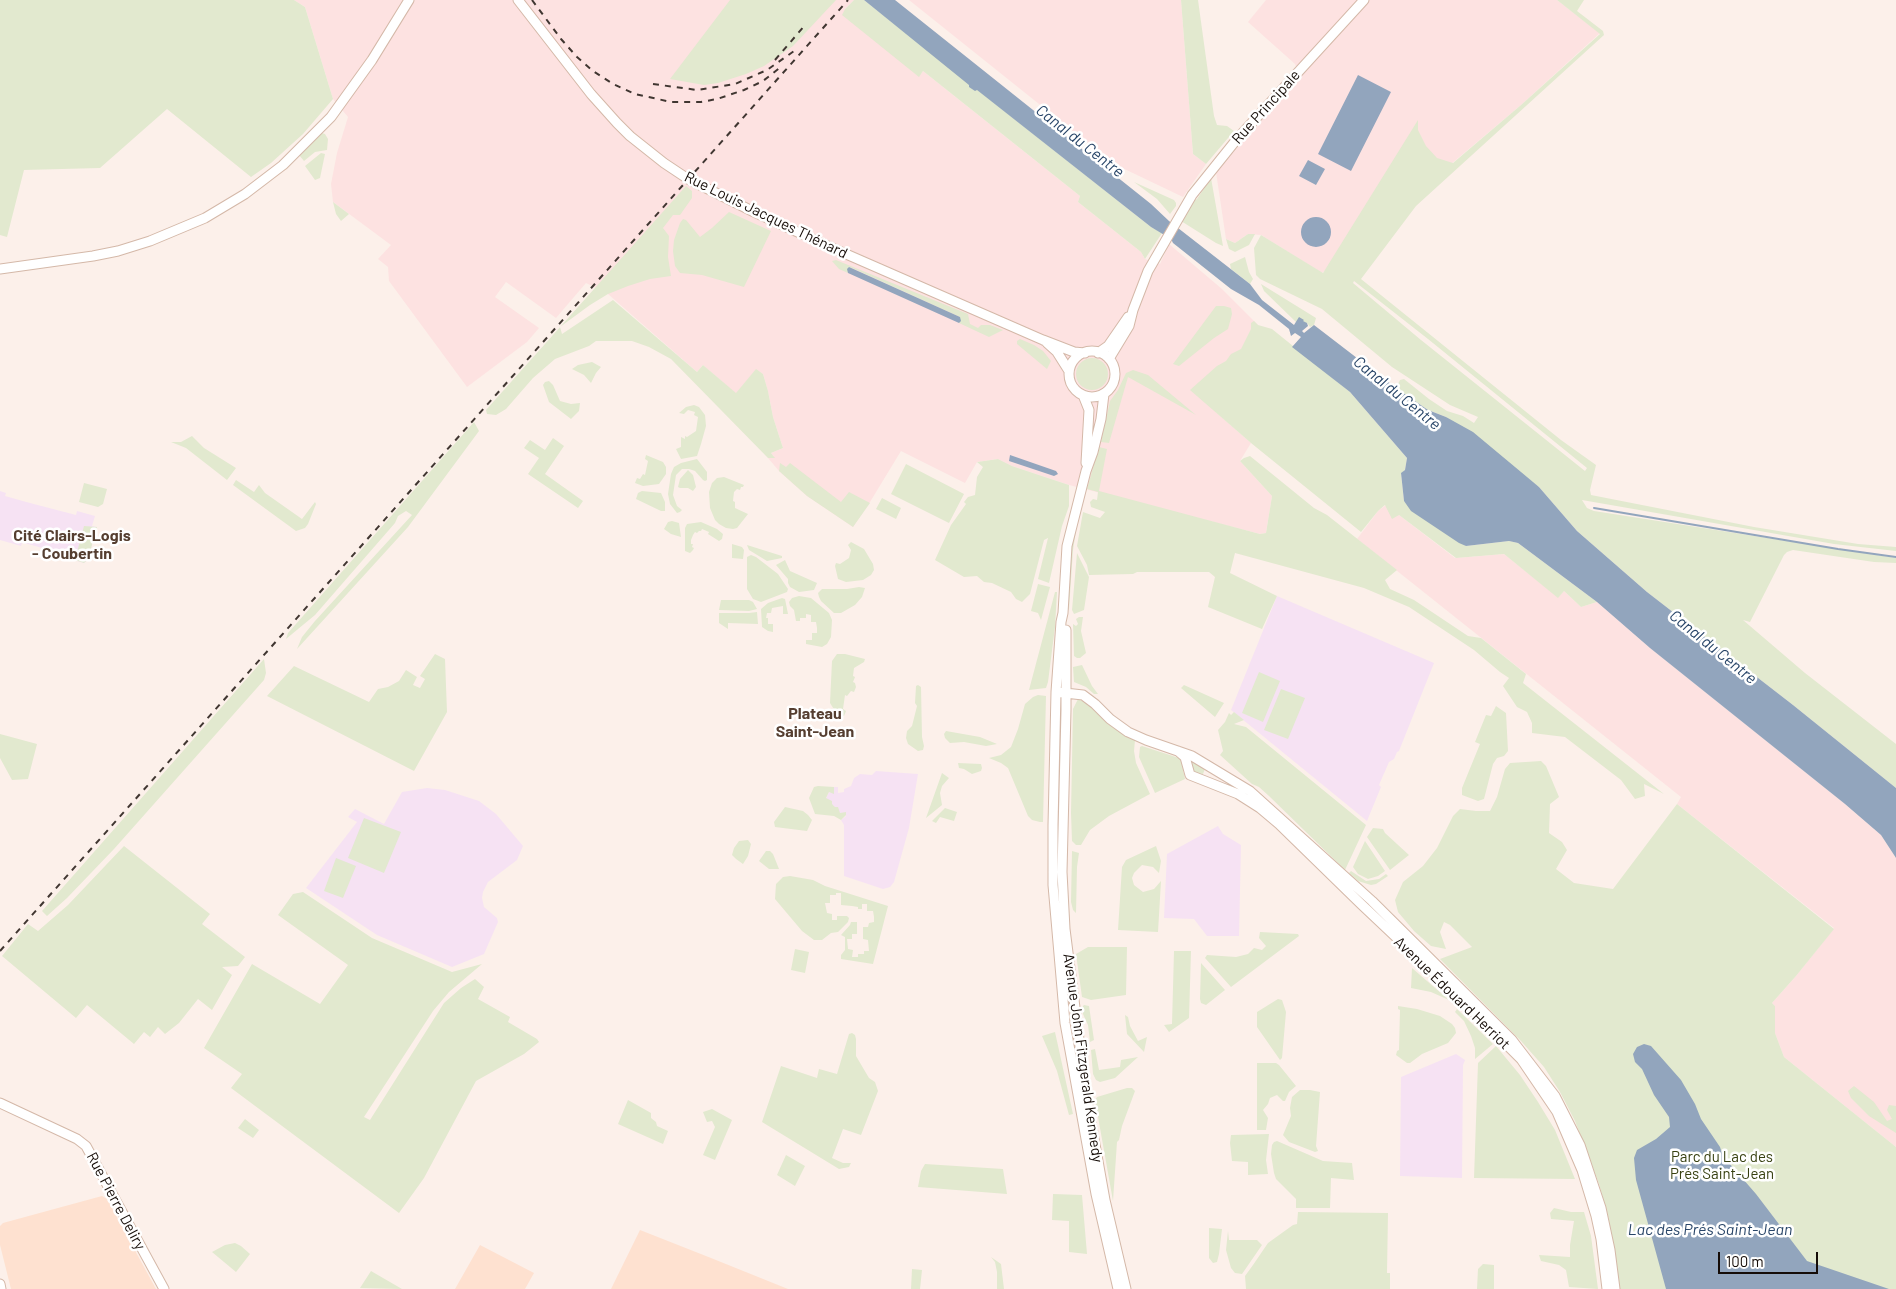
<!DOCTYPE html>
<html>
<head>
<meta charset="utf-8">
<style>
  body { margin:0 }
  #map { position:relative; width:1896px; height:1289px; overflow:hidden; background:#fcf0ea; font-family:Barlow,sans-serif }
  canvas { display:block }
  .scale { position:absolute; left:1718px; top:1252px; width:100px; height:22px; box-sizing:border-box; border:2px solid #150c07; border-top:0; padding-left:6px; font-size:15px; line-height:18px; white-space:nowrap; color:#150c07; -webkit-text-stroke:4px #fff; paint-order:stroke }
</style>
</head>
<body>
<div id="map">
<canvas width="1896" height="1289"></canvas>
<div class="scale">100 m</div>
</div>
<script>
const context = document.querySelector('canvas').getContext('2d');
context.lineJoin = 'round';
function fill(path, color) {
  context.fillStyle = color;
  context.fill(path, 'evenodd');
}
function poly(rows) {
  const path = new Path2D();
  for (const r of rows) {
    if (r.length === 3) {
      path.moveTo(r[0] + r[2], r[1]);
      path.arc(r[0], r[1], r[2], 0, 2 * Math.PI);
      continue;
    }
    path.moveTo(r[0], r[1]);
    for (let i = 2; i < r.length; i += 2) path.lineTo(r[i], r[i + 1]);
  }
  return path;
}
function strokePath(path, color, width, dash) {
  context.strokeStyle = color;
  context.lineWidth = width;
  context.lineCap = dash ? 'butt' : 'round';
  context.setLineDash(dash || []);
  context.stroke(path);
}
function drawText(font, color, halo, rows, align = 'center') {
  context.font = font + ' Barlow,sans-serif';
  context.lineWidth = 5;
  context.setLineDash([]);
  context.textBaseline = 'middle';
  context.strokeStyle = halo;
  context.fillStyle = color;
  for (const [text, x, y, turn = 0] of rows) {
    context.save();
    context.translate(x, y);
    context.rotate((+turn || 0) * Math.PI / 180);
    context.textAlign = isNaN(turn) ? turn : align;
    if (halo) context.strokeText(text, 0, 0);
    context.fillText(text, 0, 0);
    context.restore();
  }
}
fill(poly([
  [102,1196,107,1199,156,1289,11,1289,0,1245,0,1226,3,1223],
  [640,1230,711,1258,788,1289,611,1289],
  [480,1245,534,1273,525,1289,455,1289]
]), '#fee1d0');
fill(poly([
  [294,0,854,0,845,9,919,76,923,71,1080,196,1078,202,1141,252,1145,259,1160,264,1169,244,1222,289,1258,325,1216,412,1251,443,1240,461,1272,496,1266,533,1260,534,1069,485,1012,466,998,459,977,462,965,483,901,451,870,502,853,527,807,496,779,471,768,458,774,457,771,453,783,448,773,417,768,391,763,374,756,370,736,394,703,365,697,372,608,294,586,283,556,318,506,282,495,297,539,328,527,342,467,387,389,281,388,267,378,259,391,245,333,202,331,184,337,153,348,117,333,99,305,7],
  [909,0,1181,0,1193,154,1206,164,1183,197,1114,164],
  [1266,0,1557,0,1600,33,1521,105,1322,273,1261,235,1248,234,1235,243,1226,239,1216,172,1300,77,1295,64,1248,22],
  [1386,505,1455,558,1504,554,1558,597,1564,591,1581,607,1597,602,1650,648,1845,804,1881,835,1896,858,1896,1147,1784,1057,1775,1033,1775,1006,1772,1003,1796,976,1834,928,1677,804,1681,797,1357,539,1378,511]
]), '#fde2e1');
fill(poly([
  [0,491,6,493,5,496,30,503,76,515,77,511,95,516,92,526,97,527,88,559,84,563,53,554,53,551,28,544,22,543,21,546,0,540],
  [1277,596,1434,663,1399,751,1397,752,1394,759,1389,762,1379,785,1381,787,1367,821,1231,710],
  [876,771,918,774,909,828,894,882,890,887,883,889,844,876,844,825,841,820,846,816,844,813,840,813,826,798,829,792,834,793,834,787,838,787,838,793,844,792,844,789,851,786,854,778,860,774,872,775],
  [427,788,445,790,479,801,496,814,523,846,517,860,488,882,483,892,482,898,484,907,497,918,498,922,484,954,452,967,377,935,306,888,357,822,348,817,355,809,384,824,402,792],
  [1218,826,1223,834,1241,845,1239,936,1207,936,1194,919,1164,918,1167,854],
  [1456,1054,1465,1060,1463,1065,1462,1178,1400,1176,1401,1077]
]), '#f6e2f3');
fill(poly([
  [0,0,294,0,305,7,333,99,303,134,271,163,251,177,167,109,100,168,24,170,7,237,0,235],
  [730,0,836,0,793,46,764,66,746,74,718,83,704,85,670,79],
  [854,0,864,0,1151,227,1162,233,1145,259,1141,252,1078,202,1080,196,923,71,919,77,842,15,845,9],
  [1181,0,1198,0,1214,116,1217,125,1227,126,1234,131,1206,164,1193,154],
  [1557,0,1584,0,1577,11,1603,31,1604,35,1416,206,1361,279,1561,440,1596,465,1590,490,1591,495,1754,527,1858,544,1896,547,1896,551,1834,544,1582,500,1587,508,1594,511,1896,558,1896,563,1874,562,1793,550,1787,552,1784,555,1750,622,1743,620,1805,673,1896,744,1896,788,1793,705,1647,592,1577,531,1539,487,1446,417,1428,410,1396,388,1400,380,1404,379,1429,399,1447,411,1463,416,1474,423,1478,417,1450,405,1392,367,1322,309,1260,279,1256,275,1254,248,1261,235,1323,273,1418,120,1418,130,1426,146,1437,158,1453,163,1521,105,1600,34],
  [1354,281,1428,339,1587,468,1585,471,1421,340,1353,283],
  [322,133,325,134,328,139,327,150,315,152,304,161,299,155],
  [321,153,325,154,320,178,315,180,305,166],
  [1211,178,1223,246,1216,243,1181,221,1191,202,1197,199],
  [1134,182,1174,200,1176,203,1176,206,1170,214,1157,199],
  [686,186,692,191,692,198,680,215,673,215,663,228,669,236,668,257,671,276,650,279,628,286,608,294,590,305,560,327,562,334,613,300,697,372,703,365,736,393,756,369,763,374,768,391,773,417,783,448,771,453,775,458,768,458,671,359,649,347,632,341,596,341,589,346,555,359,533,378,506,409,496,415,487,414,486,410],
  [333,202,349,214,341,221,336,214],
  [729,212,771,231,744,287,702,275,680,273,675,266,673,251,674,240,680,223,683,219,686,220,700,237,712,228],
  [1248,234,1255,234,1249,245,1235,252,1229,249,1226,239,1235,243],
  [1245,257,1249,272,1253,279,1250,284,1231,269,1230,264],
  [836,260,968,314,970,324,978,328,981,325,990,325,1003,330,989,337,959,323,960,317,852,268,849,267,848,273,839,269,832,261],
  [1261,284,1316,318,1314,325,1310,327,1307,323,1296,322,1264,291],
  [1216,306,1224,306,1231,308,1232,314,1228,329,1214,338,1179,366,1173,364],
  [1254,321,1258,325,1272,329,1350,392,1407,458,1405,470,1401,474,1404,501,1466,546,1509,541,1518,543,1597,602,1581,607,1564,591,1558,598,1504,554,1456,558,1399,515,1392,519,1385,505,1378,511,1361,532,1251,443,1190,390,1217,366,1226,361,1231,354,1241,349,1251,329,1251,323],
  [1020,339,1034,345,1043,351,1051,361,1047,369,1017,344,1017,341],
  [1092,374,16],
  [592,362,601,367,596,373,591,383,584,375,572,369,578,365],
  [1133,370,1148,375,1196,415,1128,377,1109,443,1101,442,1110,401,1118,390,1126,373],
  [549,381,553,385,560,401,571,404,580,403,579,411,571,419,549,402,543,385,545,382],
  [694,405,699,407,705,415,706,426,701,444,697,456,681,459,676,449,681,447,681,437,685,439,685,436,687,437,696,431,698,417,694,415,695,412,688,410,684,414,679,413,686,407],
  [474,422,479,431,408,527,297,649,302,637,315,621,412,515,406,511,398,516,395,523,315,615,286,639,288,633],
  [192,436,204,448,236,468,227,480,186,448,171,442,181,442],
  [553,438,564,446,545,474,583,501,578,508,528,474,539,458,524,448,530,440,545,450],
  [1099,447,1107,449,1099,491,1260,534,1266,533,1272,496,1240,461,1244,458,1250,456,1314,508,1327,515,1397,570,1385,580,1390,589,1414,600,1468,636,1481,638,1526,674,1523,683,1664,794,1644,784,1645,796,1635,799,1621,780,1565,737,1532,733,1532,723,1527,712,1517,707,1503,686,1509,678,1500,672,1474,650,1409,607,1364,588,1235,553,1230,573,1277,596,1262,629,1208,607,1215,577,1209,572,1137,572,1133,574,1089,575,1087,565,1077,546,1083,512,1100,518,1105,512,1091,507,1090,502,1093,499,1097,500,1098,492,1087,489],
  [646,455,663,462,666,467,666,474,659,484,643,486,635,483,637,478,640,479,643,474,645,475,648,461,645,459],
  [697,459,707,472,707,480,705,481,703,480,695,471,689,469,682,469,676,475,673,495,677,506,682,510,680,512,677,513,670,504,668,494,671,474,674,467,681,463],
  [998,459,1012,466,1069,485,1069,506,1062,526,1049,583,1038,579,1048,538,1044,540,1030,594,1022,602,1016,599,1011,592,992,583,984,582,977,576,964,577,935,560,951,525,966,504,964,502,968,497,975,495,977,477,983,467,977,462],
  [780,463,786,467,790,463,841,502,849,492,870,503,853,527,807,496,779,471],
  [906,464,964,494,949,523,891,494],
  [688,470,693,475,696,487,693,491,688,488,680,488,678,487,680,479],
  [724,477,744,485,743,487,741,487,740,490,737,489,734,492,733,501,735,502,735,508,748,514,737,528,733,529,726,528,719,524,715,520,710,508,709,492,712,483,717,478],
  [236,480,254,492,259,485,265,493,302,519,315,502,316,504,308,524,305,528,296,531,233,485],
  [84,483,107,489,103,504,98,507,79,502],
  [642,491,661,493,665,502,665,511,661,511,636,499,638,493],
  [882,498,901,508,896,519,876,509],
  [1076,517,1077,524,1073,550,1069,609,1067,611,1070,549],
  [672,521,679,523,681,537,671,534,664,529,668,522],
  [701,522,717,529,723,534,722,539,719,541,708,534,709,532,702,529,701,531,699,531,697,533,695,532,693,535,691,540,691,544,693,544,692,547,694,548,693,550,690,553,685,551,685,528,687,524],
  [84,526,97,527,88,559,84,563,75,560],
  [851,542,864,549,873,564,874,570,871,575,863,580,846,582,838,579,835,566,836,563,840,564,849,558,851,550,848,545],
  [732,544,742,547,744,550,743,559,732,558],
  [747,545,782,556,782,558,767,561,749,550],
  [1077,553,1089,577,1084,610,1074,614,1072,610],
  [751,555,756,557,778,574,788,589,787,592,761,602,753,599,747,589,747,557],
  [785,560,790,571,817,583,814,590,799,592,790,587,788,583,788,579,776,565],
  [1038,584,1050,587,1041,620,1038,613,1031,611],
  [859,587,865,588,862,597,855,605,841,613,834,613,821,601,819,597,818,593,822,589,847,589],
  [1055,592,1057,592,1055,627,1048,682,1046,688,1029,690],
  [799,596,811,598,829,613,832,620,831,637,827,644,822,647,806,644,806,640,812,640,812,633,817,633,817,628,816,622,811,622,811,615,806,614,806,618,800,618,800,621,796,621,794,610,790,606,789,602,792,598],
  [782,598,785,599,788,614,783,614,783,606,772,608,771,613,767,613,766,618,768,618,768,624,773,624,773,632,768,631,762,627,761,609,768,603],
  [721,600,749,600,753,602,757,609,749,611,719,610],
  [757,612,758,624,728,623,728,629,719,623,719,613,749,613],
  [1079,617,1083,617,1081,631,1086,653,1080,658,1077,658,1074,656,1073,624,1076,626,1078,624,1076,619],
  [435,654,445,659,447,712,414,771,267,696,294,666,369,702,378,689,388,687,399,681,406,670,417,677,413,685,420,688,425,679,420,676],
  [837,654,845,654,865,659,864,662,854,668,853,676,855,677,853,682,855,683,856,687,854,692,851,691,847,696,845,695,843,709,846,711,844,716,835,711,830,703,832,661],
  [264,659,266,673,264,680,114,849,67,898,47,916,42,911],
  [1082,665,1092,686,1098,694,1094,694,1086,687,1074,682,1073,667],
  [1259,672,1280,681,1263,722,1242,713],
  [918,685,921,687,922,737,924,746,923,750,918,751,908,744,906,738,907,731,912,726,917,706,915,703,916,686],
  [1184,685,1224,703,1215,717,1181,688],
  [1281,689,1305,698,1288,739,1264,730],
  [1038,695,1046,696,1043,822,1040,822,1032,820,1028,816,1008,768,1001,763,989,758,1001,755,1011,747,1018,729,1025,704,1033,697],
  [1078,699,1089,704,1126,736,1135,740,1134,751,1136,763,1150,794,1109,816,1090,830,1081,845,1076,845,1072,841,1071,813,1073,709],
  [1496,706,1506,713,1508,751,1504,756,1497,758,1493,764,1484,799,1478,801,1462,795,1462,788,1480,744,1475,742,1486,715,1491,716],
  [1234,712,1244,720,1234,724,1246,727,1366,825,1345,870,1269,796,1259,787,1252,784,1220,755,1223,751,1218,730,1225,722,1229,713,1231,715],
  [946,731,980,737,997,744,986,746,964,742,950,743,945,738,944,734],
  [0,734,37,744,28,779,12,780,0,758],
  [1059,736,1061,748,1060,812,1057,819],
  [1142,746,1179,758,1181,760,1185,779,1155,793,1139,757,1140,747],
  [1189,758,1206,766,1203,774,1193,773],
  [1541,761,1546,766,1559,797,1550,804,1549,833,1562,842,1567,850,1556,869,1574,883,1613,889,1677,804,1834,929,1796,976,1772,1003,1775,1006,1775,1033,1784,1057,1896,1147,1896,1289,1619,1289,1608,1216,1599,1184,1575,1121,1560,1092,1544,1067,1521,1041,1440,959,1472,947,1450,925,1444,922,1440,932,1446,949,1431,946,1414,931,1398,912,1395,900,1403,882,1423,866,1437,848,1453,816,1460,809,1476,811,1490,811,1497,797,1505,769,1510,763],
  [958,763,981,764,982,768,981,771,972,774,964,769,959,768],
  [942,773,949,778,942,786,940,793,942,805,926,818],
  [818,786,834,787,834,794,829,792,826,798,832,801,832,804,835,807,838,807,840,813,846,812,846,815,841,820,834,816,815,814,809,798,814,787],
  [785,807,803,811,808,815,812,820,807,831,775,827,774,822],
  [945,808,957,812,954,821,940,817,936,823,932,821],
  [364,818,401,832,384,873,348,858],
  [1373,828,1383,829,1385,833,1409,855,1390,870,1367,837],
  [748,840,751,844,748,856,743,864,736,859,732,855,734,848,739,841],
  [1365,841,1385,871,1378,876,1368,879,1358,874,1353,867],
  [124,846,210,914,202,924,245,957,238,966,222,967,232,975,212,1010,198,999,179,1023,165,1034,158,1027,150,1037,144,1032,134,1044,87,1005,76,1018,2,956,28,924,38,931,68,905],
  [1156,846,1161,861,1159,873,1153,867,1142,865,1134,873,1132,878,1134,885,1143,892,1154,889,1161,881,1158,932,1118,930,1122,867,1126,860],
  [766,851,770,851,773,854,779,869,769,869,759,861],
  [1072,851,1079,853,1077,867,1076,913,1073,910,1071,902],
  [336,858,356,866,343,898,324,891],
  [1351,871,1366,881,1379,879,1386,874,1388,876,1376,884,1371,885,1358,881,1349,873],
  [790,876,813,880,825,886,888,906,873,964,841,959,841,955,845,950,845,937,841,935,850,925,851,922,857,922,857,934,852,934,852,939,847,939,848,949,853,950,852,957,858,957,858,954,864,954,864,951,869,951,868,940,863,939,863,927,868,927,869,923,874,922,874,917,873,911,867,911,867,904,862,904,862,909,858,909,858,907,852,906,841,905,841,893,836,893,836,895,830,895,830,903,825,903,827,913,832,914,832,920,837,920,837,916,847,916,849,918,848,922,838,932,831,933,822,940,814,940,802,931,775,899,776,884,783,877],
  [303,892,372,938,452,972,482,964,449,992,433,1011,364,1117,370,1120,444,1003,461,988,475,979,484,987,478,999,510,1017,508,1022,537,1039,539,1042,524,1054,476,1081,424,1178,399,1213,231,1088,242,1074,204,1048,252,964,320,1004,348,965,278,915,293,894],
  [1260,932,1298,934,1299,936,1231,987,1205,958,1207,955,1236,957,1248,954,1254,948,1262,950,1266,946,1259,938],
  [1088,947,1127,947,1126,995,1091,1000,1082,997,1076,954],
  [795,949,809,952,805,973,791,970],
  [1174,951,1191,951,1189,1018,1169,1032,1164,1025,1172,1024],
  [1201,963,1225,990,1206,1005,1201,1003,1200,999],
  [1412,968,1449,1000,1431,992,1411,988],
  [1278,999,1282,1000,1286,1012,1282,1058,1280,1060,1257,1027,1257,1012],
  [1084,1005,1089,1006,1094,1040,1090,1042,1088,1025,1083,1014,1083,1006],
  [1398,1006,1417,1009,1440,1016,1452,1024,1455,1028,1456,1033,1448,1043,1422,1054,1410,1063,1407,1063,1396,1055,1397,1051,1399,1050,1400,1010,1398,1009],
  [1457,1009,1493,1044,1475,1059,1475,1048,1471,1036,1464,1021,1455,1012],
  [1125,1015,1128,1017,1130,1026,1138,1041,1147,1037,1144,1052,1127,1034],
  [1055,1032,1073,1114,1069,1115,1057,1071,1042,1036],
  [852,1033,855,1035,856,1039,856,1056,869,1078,875,1082,878,1091,861,1135,843,1129,832,1158,843,1163,851,1163,849,1167,839,1169,762,1122,781,1066,817,1078,819,1069,837,1074,849,1034],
  [1496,1046,1520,1075,1538,1102,1555,1130,1575,1179,1474,1178,1478,1063],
  [1095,1049,1099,1070,1120,1067,1121,1060,1138,1057,1115,1078,1100,1082,1096,1080,1093,1074,1091,1050],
  [1257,1063,1276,1063,1279,1065,1296,1086,1289,1092,1285,1101,1283,1101,1277,1095,1270,1098,1268,1104,1263,1110,1268,1118,1266,1130,1257,1130],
  [1854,1086,1874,1102,1887,1121,1892,1119,1887,1110,1889,1105,1896,1106,1896,1133,1869,1116,1851,1098,1848,1091],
  [1127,1088,1132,1088,1135,1091,1122,1126,1119,1140,1117,1142,1113,1201,1095,1100,1097,1097],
  [1300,1090,1310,1090,1320,1092,1316,1146,1318,1151,1315,1152,1289,1142,1283,1135,1291,1116,1290,1108,1292,1097],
  [628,1100,651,1113,651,1118,656,1122,657,1126,668,1131,663,1144,618,1124],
  [712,1109,732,1120,715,1160,703,1155,715,1127,712,1121,707,1122,703,1112],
  [245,1119,259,1130,253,1138,238,1128],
  [1269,1134,1266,1160,1268,1174,1248,1175,1248,1162,1232,1161,1230,1143,1231,1135],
  [1277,1141,1323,1161,1352,1163,1354,1180,1331,1178,1330,1208,1296,1208,1296,1199,1276,1179,1274,1173,1271,1154,1272,1145,1274,1142],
  [786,1155,805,1166,795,1186,777,1175],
  [925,1164,1003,1169,1007,1194,918,1187,921,1171],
  [1053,1194,1082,1195,1087,1254,1069,1252,1069,1221,1052,1220],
  [1554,1208,1571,1212,1584,1212,1591,1236,1598,1289,1569,1287,1566,1270,1559,1265,1541,1261,1539,1255,1570,1257,1570,1245,1574,1221,1551,1219,1550,1213],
  [1298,1212,1388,1213,1387,1273,1390,1273,1390,1289,1246,1289,1245,1276,1253,1265,1268,1243,1293,1225,1297,1224],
  [1209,1228,1222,1229,1219,1254,1217,1262,1213,1263,1209,1258],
  [1228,1231,1229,1240,1257,1240,1262,1245,1242,1274,1235,1273,1231,1268,1226,1250],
  [235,1243,241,1246,250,1254,236,1272,212,1252,225,1245],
  [991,1257,1001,1264,1004,1289,997,1289,997,1272,995,1262],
  [1483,1264,1494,1265,1494,1289,1477,1289,1478,1269],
  [912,1269,922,1270,920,1289,911,1289],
  [371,1271,402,1289,360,1288]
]), '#e2e9cf');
fill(poly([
  [864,0,895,0,1151,204,1169,221,1250,284,1262,300,1294,325,1299,317,1304,320,1303,321,1307,323,1308,326,1302,331,1304,333,1314,325,1396,388,1428,410,1446,417,1473,432,1539,487,1577,531,1647,592,1793,705,1896,788,1896,858,1881,835,1845,804,1650,648,1597,602,1518,543,1509,541,1466,546,1459,543,1411,511,1404,501,1401,473,1405,470,1407,458,1350,392,1292,347,1301,337,1295,333,1291,336,1289,329,1259,305,1231,289,1173,243,1171,239,1151,227,977,90,975,91,969,87,969,85],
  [1358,75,1391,92,1351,171,1318,154],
  [1308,160,1325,169,1316,185,1299,176],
  [1316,232,15],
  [849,267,960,317,961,321,959,323,848,273,847,269],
  [1010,455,1056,471,1058,474,1054,476,1009,461],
  [1644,1044,1651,1046,1681,1080,1695,1104,1701,1119,1720,1147,1723,1156,1756,1194,1807,1261,1889,1289,1666,1289,1636,1180,1634,1158,1637,1150,1656,1139,1670,1127,1669,1117,1654,1095,1642,1069,1635,1062,1633,1054,1637,1047]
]), '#92a5bd');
strokePath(poly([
  [1594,508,1838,549,1896,557]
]), '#92a5bd', 2);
const secondary = poly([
  [518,0,591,94,617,123,630,136,664,163,688,179,754,212,830,247,1043,340,1074,352,1085,353],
  [0,269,93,256,118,251,150,241,205,218,245,194,283,165,331,117,372,60,409,0],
  [1047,343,1057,352,1069,371],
  [1092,374,23],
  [1098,353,1108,346,1128,317],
  [1109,359,1129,326,1133,310,1148,271,1192,195,1237,139,1364,0],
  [1104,394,1101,419,1093,452,1086,471,1067,546,1063,613,1061,622,1056,692,1053,825,1053,885,1065,1023,1096,1194,1118,1289],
  [1083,395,1089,410,1086,463],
  [1066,630,1066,710,1062,872,1065,929,1086,1094,1105,1200,1126,1289],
  [1056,692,1083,695,1095,704,1110,719,1128,732,1146,740,1192,756,1250,791,1372,901,1512,1040,1555,1096,1580,1145,1601,1208,1610,1250,1615,1289],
  [1178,751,1185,757,1190,775,1238,794,1260,808,1279,824,1361,904,1453,991,1521,1059,1557,1112,1582,1170,1596,1216,1601,1239,1607,1289],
  [0,1103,77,1139,86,1146,164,1289],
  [0,1284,1,1289]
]);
strokePath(secondary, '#d4b8a8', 11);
strokePath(secondary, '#fff', 9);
strokePath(poly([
  [532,0,561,39,577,57,593,71,613,84,635,94,671,102,701,102,717,99,744,90,763,81,782,66],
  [775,60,806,24],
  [653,84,697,90,735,84,767,70,797,49],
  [0,951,848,0]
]), '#403631', 2, [6, 6]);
drawText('15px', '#150c07', '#fff', [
  ["Rue Principale",1266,107,-48],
  ["Rue Louis Jacques Thénard",766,215,26],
  ["Avenue Édouard Herriot",1452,993,44],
  ["Avenue John Fitzgerald Kennedy",1083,1058,82],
  ["Rue Pierre Deliry",116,1201,62]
]);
drawText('15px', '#374010', '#fff', [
  ["Parc du Lac des",1722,1157],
  ["Prés Saint-Jean",1722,1174]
]);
drawText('italic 16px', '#284568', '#fff', [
  ["Canal du Centre",1080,141,38],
  ["Canal du Centre",1397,393,39],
  ["Canal du Centre",1713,647,39],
  ["Lac des Prés Saint-Jean",1710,1230]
]);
drawText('bold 16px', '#553e30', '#fff', [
  ["Cité Clairs-Logis",72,536],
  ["- Coubertin",72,554],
  ["Plateau",815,714],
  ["Saint-Jean",815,732]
]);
</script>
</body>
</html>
